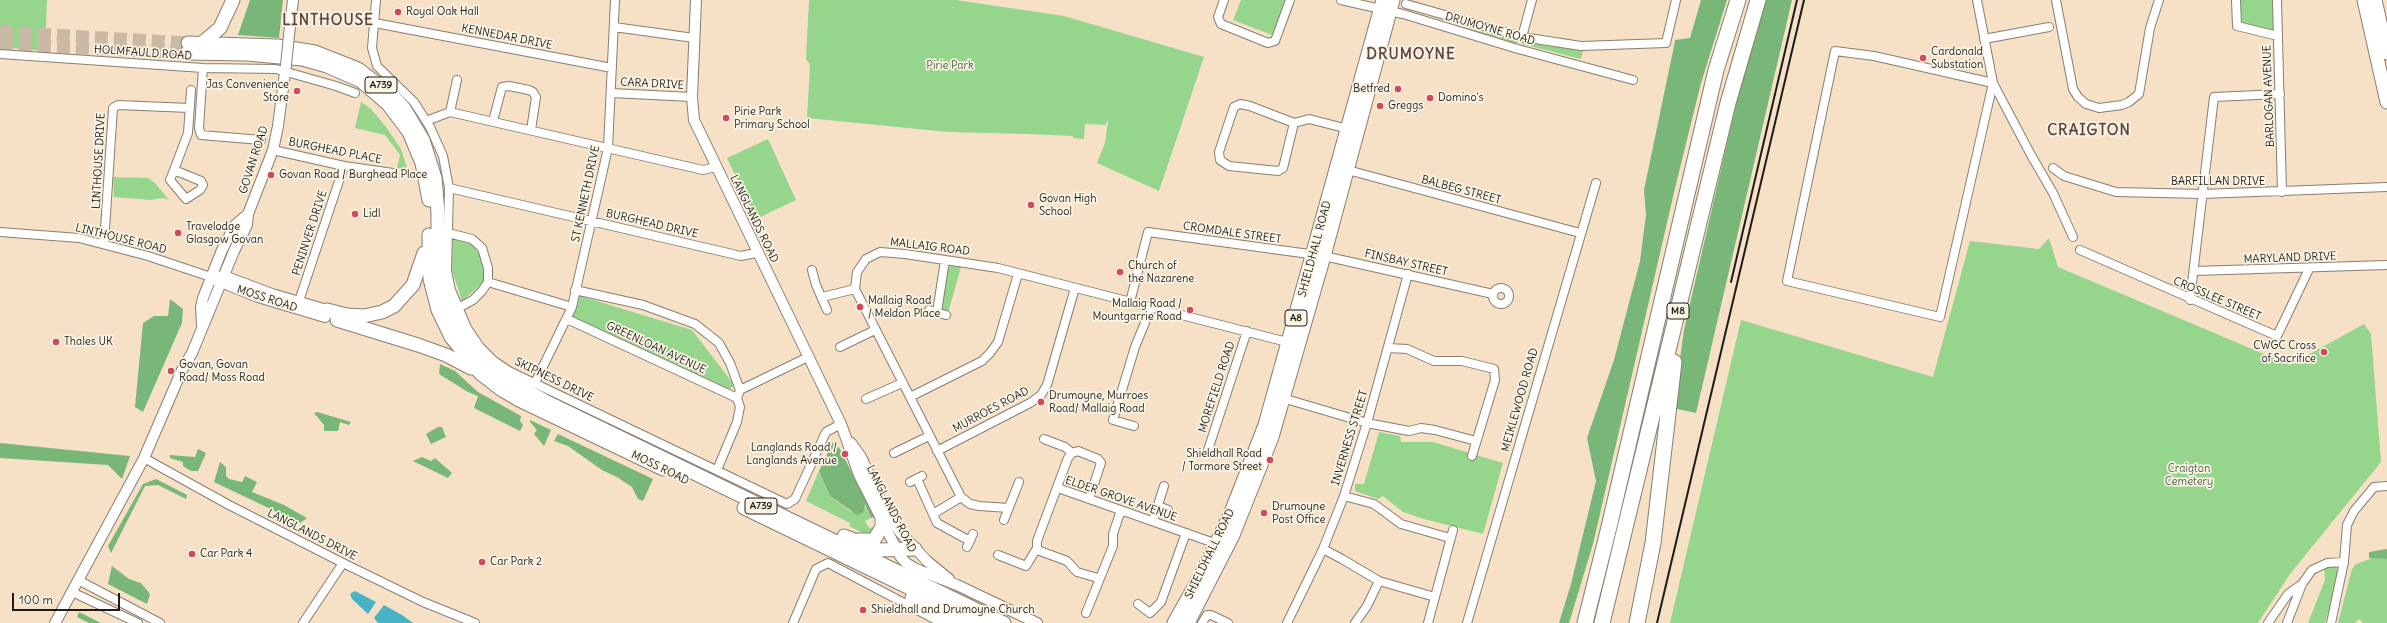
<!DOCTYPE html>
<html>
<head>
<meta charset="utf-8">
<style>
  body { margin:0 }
  #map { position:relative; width:2387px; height:623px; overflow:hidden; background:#f6e0c6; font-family:Delius,sans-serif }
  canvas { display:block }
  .scale { position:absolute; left:12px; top:593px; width:108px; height:18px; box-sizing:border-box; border:2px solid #1c1c1c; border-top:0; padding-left:5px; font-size:12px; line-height:14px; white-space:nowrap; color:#1c1c1c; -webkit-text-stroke:3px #fcf5e5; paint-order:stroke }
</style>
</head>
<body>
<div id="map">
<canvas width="2387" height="623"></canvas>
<div class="scale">100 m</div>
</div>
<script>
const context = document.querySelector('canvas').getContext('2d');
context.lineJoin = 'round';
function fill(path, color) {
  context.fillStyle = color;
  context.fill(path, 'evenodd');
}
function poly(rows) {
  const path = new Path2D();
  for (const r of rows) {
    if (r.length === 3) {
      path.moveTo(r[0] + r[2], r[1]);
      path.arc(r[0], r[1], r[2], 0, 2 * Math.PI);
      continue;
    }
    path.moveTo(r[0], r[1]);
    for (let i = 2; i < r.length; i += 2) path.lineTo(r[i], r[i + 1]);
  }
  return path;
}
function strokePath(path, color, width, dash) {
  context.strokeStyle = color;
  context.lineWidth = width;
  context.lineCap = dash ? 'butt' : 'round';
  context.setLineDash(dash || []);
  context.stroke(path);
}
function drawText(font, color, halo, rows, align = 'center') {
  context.font = font + ' Delius,sans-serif';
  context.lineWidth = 3.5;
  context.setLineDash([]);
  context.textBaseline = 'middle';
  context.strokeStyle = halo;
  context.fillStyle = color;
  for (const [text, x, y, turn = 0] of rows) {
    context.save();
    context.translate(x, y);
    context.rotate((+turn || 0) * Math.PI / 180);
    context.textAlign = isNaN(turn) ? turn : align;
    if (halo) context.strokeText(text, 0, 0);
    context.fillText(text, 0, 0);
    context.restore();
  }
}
fill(poly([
  [0,0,47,0,45,51,0,47],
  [809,0,956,0,1064,16,1204,57,1159,191,1097,163,1105,143,1108,122,1106,122,1106,125,1085,124,1084,139,1073,138,1073,136,1027,134,948,132,807,118,810,65,806,59],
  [1241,0,1286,0,1272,35,1233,20],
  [2236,0,2277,0,2278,36,2237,26],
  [1451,24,1518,41,1517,44,1450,26],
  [1522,42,1583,51,1581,59,1522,44],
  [361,102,371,109,386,127,401,149,408,171,397,168,400,155,385,135,355,128],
  [768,139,796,200,756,219,727,158],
  [113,177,148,178,155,183,169,200,162,198,151,200,114,197],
  [453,238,468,239,485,262,483,283,462,301,452,270],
  [2049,238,2058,267,2290,365,2364,324,2371,334,2381,462,2290,574,2258,623,1670,623,1741,320,1933,377,1970,241,2039,249],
  [950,266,961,267,948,313,941,309,946,272],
  [577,295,692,330,735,386,727,390,571,318],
  [1379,432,1400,436,1401,442,1433,442,1503,463,1483,534,1424,519,1403,512,1383,496,1378,499,1355,491,1355,484,1364,484],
  [819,471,830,496,835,500,851,512,864,504,871,518,865,521,869,528,877,526,871,537,849,526,850,523,806,501],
  [2373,558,2387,559,2387,623,2363,623,2359,619,2355,623,2338,623,2352,569,2356,564],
  [2331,566,2336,567,2339,572,2325,623,2308,623,2325,580,2324,568]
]), '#96d68c');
fill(poly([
  [250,0,283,0,279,38,238,35],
  [1701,0,1727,0,1701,83,1675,188,1593,544,1569,623,1559,623,1571,584,1596,481,1587,438,1614,360,1640,261,1646,215,1644,190,1674,46,1675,40,1690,38],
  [1766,0,1792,0,1696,413,1673,408,1684,330,1745,65],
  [170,299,183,309,182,323,143,412,135,407,143,323,154,316,168,316],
  [440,364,455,371,478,392,521,416,520,421,523,425,520,431,474,408,478,396,468,392,439,374],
  [317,412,351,422,349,425,340,422,338,431,324,431,324,425,314,413],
  [530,420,551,430,544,446,534,434,537,430,530,422],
  [438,427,442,427,446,437,431,444,426,434],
  [558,434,653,479,643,501,638,499,632,487,617,477,602,470,568,446,554,441],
  [833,442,840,449,874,517,871,518,865,504,863,513,857,515,830,496,819,471],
  [0,443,130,456,122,479,108,465,0,458],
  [198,449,206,453,198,471,191,471,183,466,183,462,170,458,170,455,195,457],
  [422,457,431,461,435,458,452,473,448,478,413,461],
  [220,462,226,467,226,476,229,479,242,482,245,476,257,482,252,492,284,505,307,518,300,523,214,482],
  [156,479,187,495,186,499,158,485,145,486,111,553,108,546,143,484],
  [2387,549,2387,559,2369,558,2369,552],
  [112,566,129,579,141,583,150,594,147,604,108,584],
  [79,612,101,623,89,623,77,617]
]), '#78b778');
fill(poly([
  [355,591,376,602,368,614,352,599,350,594],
  [384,605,402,615,413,623,378,623,374,618]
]), '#47b3c4');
strokePath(poly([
  [0,32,188,43],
  [0,44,187,53]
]), '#cab9a4', 13, [13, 6]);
const minor = poly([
  [376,0,372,48,377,66,414,102,430,127,443,156,449,188,447,271,451,290,467,328,480,347,494,361,509,371,787,504,795,499,826,432,841,424],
  [1224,0,1218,17,1221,24,1268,43,1275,41,1290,0],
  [1341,0,1403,14,1518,49,1633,80],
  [1977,0,1993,83,2031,155,2053,193,2073,237],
  [2056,0,2073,89,2078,97,2086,104,2099,108,2122,105,2129,102,2139,94,2150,28,2159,0],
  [2236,0,2237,26,2278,36],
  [2277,0,2282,192],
  [1406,4,1522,37,1581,46,1666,43,1676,0],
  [375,23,612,68],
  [614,27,694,38],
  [1522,37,1532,0],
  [1984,39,2049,27],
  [1835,51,1874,56,1993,83,1940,317,1787,281,1835,51],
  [0,54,203,68,276,69,336,86,355,93],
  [203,68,199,128,201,135,261,140],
  [611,93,692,97],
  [450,112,457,80],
  [426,121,450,112,703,170,716,167],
  [493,121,502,87,509,86,529,90,533,92,536,97,531,130],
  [1294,123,1250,106,1240,104,1234,107,1219,152,1220,160,1229,166,1278,171,1283,168,1294,123,1309,119,1348,129],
  [273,150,344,166,393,173],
  [2053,168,2064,176,2116,192,2202,194,2387,187],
  [1344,169,1580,233],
  [174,170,201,181,203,185,200,190,186,199,170,180,174,170,188,133,191,90],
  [449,188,741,256,756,253],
  [0,232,79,238,148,256,211,277],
  [448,233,472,239,482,248,488,268,488,282,482,291,473,300,458,308],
  [104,244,113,108,118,105,190,108],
  [2080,250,2277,336,2309,269],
  [812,270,816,285,827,310],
  [2194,271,2387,265],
  [488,282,572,307],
  [1501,296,8],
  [575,290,643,305,695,324,719,343,730,363,740,390],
  [822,297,855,289],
  [2190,300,2214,97,2280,94],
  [1130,302,1148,232,1324,256,1493,294],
  [297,307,344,166],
  [929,310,946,315],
  [937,312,945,260],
  [567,319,737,398],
  [840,347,875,330],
  [1388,348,1407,349,1434,361,1462,361,1494,369,1495,380,1472,456],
  [535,383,572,307,608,148,615,0],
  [910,397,982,361,990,353,998,342,1018,274],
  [1279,397,1367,423,1409,431,1421,428,1435,430,1476,441],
  [866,399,902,383],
  [1134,426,1113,420,1135,347,1151,308],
  [1044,439,1065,447,1072,453,1078,451,1098,459,1101,463,1089,499],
  [1208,450,1247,331],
  [937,451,1030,403,1041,395,1047,385,1075,288],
  [894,453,929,436],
  [144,458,229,505,343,563,423,602,475,623],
  [717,470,737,422,740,407,737,398,740,390,808,357],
  [917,479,937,523,970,541],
  [910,482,922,476],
  [1058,488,1217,544],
  [1344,496,1374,504,1401,524,1450,538],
  [1158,506,1168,510],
  [1009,508,979,506,970,504,961,497,855,289,857,272,866,259,880,252,905,254,998,268,1291,343],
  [933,514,961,497],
  [1004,520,1019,482],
  [1153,521,1164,486],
  [967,547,973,534],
  [1037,548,1040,551,1067,561,1077,572,1098,578],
  [1323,549,1342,559,1379,581,1435,597],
  [998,555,1026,566,1037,548,1037,541,1068,458,1072,453],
  [78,580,160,623],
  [72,592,138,623],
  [1138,604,1150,613,1161,602,1186,533],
  [1086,613,1113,546,1113,534,1121,510],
  [303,623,343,563],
  [793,623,816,569,828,563,942,623],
  [1202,623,1207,615,1211,615,1228,623],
  [1287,623,1323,549,1344,496,1367,423,1408,274],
  [1355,623,1367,606,1379,581],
  [1428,623,1453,530],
  [1467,623,1596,183],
  [2268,623,2288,594,2302,584],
  [2287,623,2302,584,2312,570,2327,563,2344,562],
  [2331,623,2344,562,2347,525,2354,511,2374,487,2387,486]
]);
const tertiary = poly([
  [696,0,692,97,694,120,841,424,859,475,900,556,906,563,916,569,957,585,1037,623],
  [289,35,293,0],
  [219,277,224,276,272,294,327,310],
  [216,280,258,297,325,317],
  [202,325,201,307,203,298,222,250,235,225,248,214],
  [851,443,861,457,885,509,900,532,927,561,949,579],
  [55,623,144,458,182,370,192,353,234,251,247,225,248,214,273,150,278,126,286,65]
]);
const primary = poly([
  [2364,0,2387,102],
  [2375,0,2387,53],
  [188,43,277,46,315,52,358,69,394,97,404,108,423,140,435,178,438,213,438,255,441,284,450,314,465,339,494,372,545,401,1004,623],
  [202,43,220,28,233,0],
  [187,53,247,54,302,59,327,66,361,81,388,104,409,132,422,163,429,200],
  [429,235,430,279,438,310,451,337,480,373,502,390,519,400,663,469],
  [327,310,347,315,364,316,382,312,394,306,413,285,424,253],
  [337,320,418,345,446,355,471,368],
  [744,508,982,623],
  [844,536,879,550,915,549],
  [858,540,874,540,882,527,882,517],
  [912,598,960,623],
  [1174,623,1201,575,1230,515,1265,425,1383,0],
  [1188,623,1233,535,1272,437,1324,256,1393,0]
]);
const motorway = poly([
  [1585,623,1609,527,1716,70,1738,0],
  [1602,623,1728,103,1758,0],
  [1637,623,1653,543,1674,362]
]);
strokePath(minor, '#897e71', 10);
strokePath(tertiary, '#897e71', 12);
strokePath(primary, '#897e71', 15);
strokePath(motorway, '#897e71', 17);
strokePath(minor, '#fff', 8);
strokePath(tertiary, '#fff', 10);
strokePath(primary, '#fff', 13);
strokePath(motorway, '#fff', 15);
strokePath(poly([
  [1731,282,1797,0],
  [1657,623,1804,0]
]), '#1c1c1c', 2);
const tertiaryBridge = poly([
  [286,65,289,35]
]);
strokePath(tertiaryBridge, '#897e71', 12, []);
strokePath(tertiaryBridge, '#fff', 10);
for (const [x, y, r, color] of [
  [398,12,4,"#d1495b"],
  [1923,58,4,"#d1495b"],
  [1398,89,4,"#d1495b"],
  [297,91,4,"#d1495b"],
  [1430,98,4,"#d1495b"],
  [1380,106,4,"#d1495b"],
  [726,118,4,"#d1495b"],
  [271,175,4,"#d1495b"],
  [1031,205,4,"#d1495b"],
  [355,214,4,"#d1495b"],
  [178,233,4,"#d1495b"],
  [1120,272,4,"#d1495b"],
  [860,307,4,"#d1495b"],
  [1190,310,4,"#d1495b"],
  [56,342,4,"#d1495b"],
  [2324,352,4,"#d1495b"],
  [171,371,4,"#d1495b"],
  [1041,402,4,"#d1495b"],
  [845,454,4,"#d1495b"],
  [1270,460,4,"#d1495b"],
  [1264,513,4,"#d1495b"],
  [192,554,4,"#d1495b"],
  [482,562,4,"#d1495b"],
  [863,610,4,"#d1495b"]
]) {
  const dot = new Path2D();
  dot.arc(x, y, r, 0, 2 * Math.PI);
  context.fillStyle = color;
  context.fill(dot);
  strokePath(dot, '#fcf5e5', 1.5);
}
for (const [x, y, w] of [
  [381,85,32],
  [1678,311,22],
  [1296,318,22],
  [761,506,32]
]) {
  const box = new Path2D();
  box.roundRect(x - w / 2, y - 8, w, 16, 3);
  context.fillStyle = '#fcf5e5';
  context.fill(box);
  strokePath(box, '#1c1c1c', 1);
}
drawText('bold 10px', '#1c1c1c', null, [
  ["A739",381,85],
  ["M8",1678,311],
  ["A8",1296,318],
  ["A739",761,506]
]);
drawText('11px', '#1c1c1c', '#fcf5e5', [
  ["Royal Oak Hall",406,12],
  ["Cardonald",1931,52],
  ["Substation",1931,65],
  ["Jas Convenience",289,85,"right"],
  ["Store",289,98,"right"],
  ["Betfred",1390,89,"right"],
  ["Domino's",1438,98],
  ["Greggs",1388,106],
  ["Pirie Park",734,112],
  ["Primary School",734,125],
  ["Govan Road / Burghead Place",279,175],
  ["Govan High",1039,199],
  ["School",1039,212],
  ["Lidl",363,214],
  ["Travelodge",186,227],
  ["Glasgow Govan",186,240],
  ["Church of",1128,266],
  ["the Nazarene",1128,279],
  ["Mallaig Road",868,301],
  ["/ Meldon Place",868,314],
  ["Mallaig Road /",1182,304,"right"],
  ["Mountgarrie Road",1182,317,"right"],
  ["Thales UK",64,342],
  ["CWGC Cross",2316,346,"right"],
  ["of Sacrifice",2316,359,"right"],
  ["Govan, Govan",179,365],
  ["Road/ Moss Road",179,378],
  ["Drumoyne, Murroes",1049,396],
  ["Road/ Mallaig Road",1049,409],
  ["Langlands Road /",837,448,"right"],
  ["Langlands Avenue",837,461,"right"],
  ["Shieldhall Road",1262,454,"right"],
  ["/ Tormore Street",1262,467,"right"],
  ["Drumoyne",1272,507],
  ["Post Office",1272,520],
  ["Car Park 4",200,554],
  ["Car Park 2",490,562],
  ["Shieldhall and Drumoyne Church",871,610]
], 'left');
drawText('11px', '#1c1c1c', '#fcf5e5', [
  ["DRUMOYNE ROAD",1490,29,16],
  ["KENNEDAR DRIVE",507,37,11],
  ["HOLMFAULD ROAD",143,53,4],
  ["CARA DRIVE",652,84,3],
  ["BARLOGAN AVENUE",2269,96,-92],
  ["BURGHEAD PLACE",335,151,11],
  ["GOVAN ROAD",254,160,-72],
  ["LINTHOUSE DRIVE",99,161,-87],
  ["BARFILLAN DRIVE",2218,182],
  ["BALBEG STREET",1461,190,15],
  ["ST KENNETH DRIVE",586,194,-78],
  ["LANGLANDS ROAD",754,219,64],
  ["BURGHEAD DRIVE",652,224,13],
  ["PENINVER DRIVE",310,233,-72],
  ["CROMDALE STREET",1232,233,8],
  ["LINTHOUSE ROAD",121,239,14],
  ["MALLAIG ROAD",930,247,7],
  ["SHIELDHALL ROAD",1315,249,-75],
  ["MARYLAND DRIVE",2290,258,-2],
  ["FINSBAY STREET",1406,263,13],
  ["MOSS ROAD",267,299,18],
  ["CROSSLEE STREET",2217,299,23],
  ["GREENLOAN AVENUE",656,348,25],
  ["SKIPNESS DRIVE",554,380,26],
  ["MOREFIELD ROAD",1217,387,-72],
  ["MEIKLEWOOD ROAD",1520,400,-74],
  ["MURROES ROAD",991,410,-28],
  ["INVERNESS STREET",1350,438,-73],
  ["MOSS ROAD",660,468,26],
  ["ELDER GROVE AVENUE",1121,499,19],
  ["LANGLANDS ROAD",891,509,63],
  ["LANGLANDS DRIVE",312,535,27],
  ["SHIELDHALL ROAD",1210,554,-64]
]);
drawText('11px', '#475d43', '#fcf5e5', [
  ["Pirie Park",950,66],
  ["Craigton",2189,469],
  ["Cemetery",2189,482]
]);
context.letterSpacing = '1px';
drawText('bold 15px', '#5f463f', '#fcf5e5', [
  ["LINTHOUSE",328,21],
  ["DRUMOYNE",1411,55],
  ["CRAIGTON",2089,131]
]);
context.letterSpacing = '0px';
</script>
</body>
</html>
